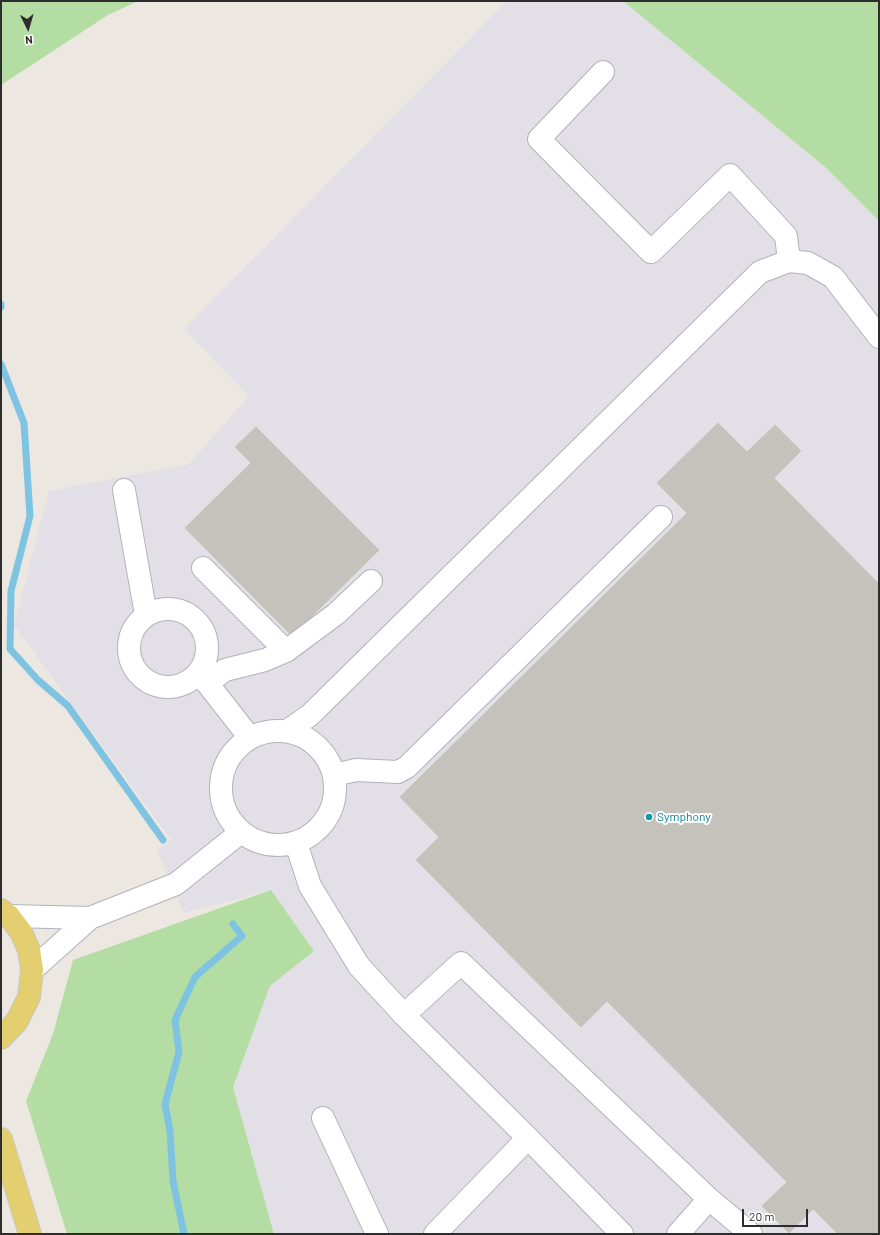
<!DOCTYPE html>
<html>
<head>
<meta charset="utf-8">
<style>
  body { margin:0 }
  #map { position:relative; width:880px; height:1235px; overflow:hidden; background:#ece8e1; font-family:Barlow,sans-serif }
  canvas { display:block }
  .frame { position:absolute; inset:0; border:2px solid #2d2d2d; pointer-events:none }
  .north { position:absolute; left:8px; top:8px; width:40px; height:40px; -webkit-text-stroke:3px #fff; paint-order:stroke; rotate:175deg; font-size:11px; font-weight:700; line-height:16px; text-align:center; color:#2d2d2d }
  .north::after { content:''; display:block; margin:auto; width:14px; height:18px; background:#2d2d2d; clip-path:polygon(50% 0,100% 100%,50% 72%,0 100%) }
  .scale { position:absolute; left:742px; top:1209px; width:66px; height:18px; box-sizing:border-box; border:2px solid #2d2d2d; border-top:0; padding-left:5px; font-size:12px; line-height:14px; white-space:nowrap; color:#2d2d2d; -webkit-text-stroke:3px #fff; paint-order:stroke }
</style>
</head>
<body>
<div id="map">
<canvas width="880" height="1235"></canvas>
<div class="frame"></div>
<div class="north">N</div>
<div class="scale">20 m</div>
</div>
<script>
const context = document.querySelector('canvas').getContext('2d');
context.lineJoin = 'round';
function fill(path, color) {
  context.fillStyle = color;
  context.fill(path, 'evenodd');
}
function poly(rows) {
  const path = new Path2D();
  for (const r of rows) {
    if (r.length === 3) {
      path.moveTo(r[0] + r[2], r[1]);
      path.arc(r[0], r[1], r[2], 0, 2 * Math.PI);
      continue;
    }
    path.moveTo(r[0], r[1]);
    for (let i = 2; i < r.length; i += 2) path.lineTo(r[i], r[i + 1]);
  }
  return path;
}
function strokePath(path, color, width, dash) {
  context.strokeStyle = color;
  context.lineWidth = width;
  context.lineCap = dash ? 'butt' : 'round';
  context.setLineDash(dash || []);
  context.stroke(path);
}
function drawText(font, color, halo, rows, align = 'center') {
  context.font = font + ' Barlow,sans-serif';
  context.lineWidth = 4;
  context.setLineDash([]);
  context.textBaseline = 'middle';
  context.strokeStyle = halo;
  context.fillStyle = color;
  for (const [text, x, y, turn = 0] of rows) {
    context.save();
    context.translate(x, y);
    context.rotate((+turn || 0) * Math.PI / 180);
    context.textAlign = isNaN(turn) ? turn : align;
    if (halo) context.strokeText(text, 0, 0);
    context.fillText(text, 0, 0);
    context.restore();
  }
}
fill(poly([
  [507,1,623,1,825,167,879,221,879,1234,274,1234,233,1087,270,986,314,951,271,890,184,913,157,850,171,840,14,625,49,491,189,464,249,396,184,329]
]), '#e2e0e6');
fill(poly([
  [1,1,138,1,108,15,1,85],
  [623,1,879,1,879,221,825,167],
  [271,890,314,951,270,986,233,1087,274,1234,67,1234,26,1101,53,1034,73,960]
]), '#b4dda3');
strokePath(poly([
  [1,304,1,307],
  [1,364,24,423,30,516,11,591,10,649,38,680,68,706,163,840],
  [184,1234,173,1181,170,1131,165,1104,179,1052,175,1020,195,977,242,936,233,924]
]), '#7fc3e3', 7);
const building = poly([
  [718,423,747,452,775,425,801,451,774,478,879,584,879,1234,838,1234,813,1209,789,1233,762,1206,787,1182,607,1001,581,1027,416,860,439,837,400,797,687,513,657,483,718,423],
  [256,427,379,550,292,636,185,528,251,463,235,447,256,427]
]);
fill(building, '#c5c2bc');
strokePath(building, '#c8c4ba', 1);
const minor = poly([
  [603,72,539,139,651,252,730,175,786,236,789,261],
  [124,490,146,615],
  [203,568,286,651],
  [168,648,39],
  [198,675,207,683,250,738],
  [207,683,225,670,265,660,286,651,336,614,371,581],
  [278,788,57],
  [287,731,310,715,760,272,789,261,808,263,833,277,879,337],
  [334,775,356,770,398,772,407,767,661,517],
  [296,843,310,886,359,966,404,1015,528,1138,622,1234],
  [9,916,90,918],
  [32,970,90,918,176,884,241,832],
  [404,1015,461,963,709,1199,751,1234],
  [323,1118,377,1234],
  [435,1234,528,1138],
  [678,1234,709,1199]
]);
const major = poly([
  [1,910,9,916,21,932,29,950,32,970,29,997,17,1021,1,1038],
  [1,1139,30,1234]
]);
strokePath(minor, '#b1b2bb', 24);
strokePath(major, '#c8c8c8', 24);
strokePath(minor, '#fff', 22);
strokePath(major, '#e3ce70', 22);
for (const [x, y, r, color] of [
  [649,817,4,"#0f9aa8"]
]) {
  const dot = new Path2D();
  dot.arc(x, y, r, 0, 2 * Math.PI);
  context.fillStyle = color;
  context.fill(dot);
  strokePath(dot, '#fff', 1.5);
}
drawText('12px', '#0d838f', '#fff', [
  ["Symphony",657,817]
], 'left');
</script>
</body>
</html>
